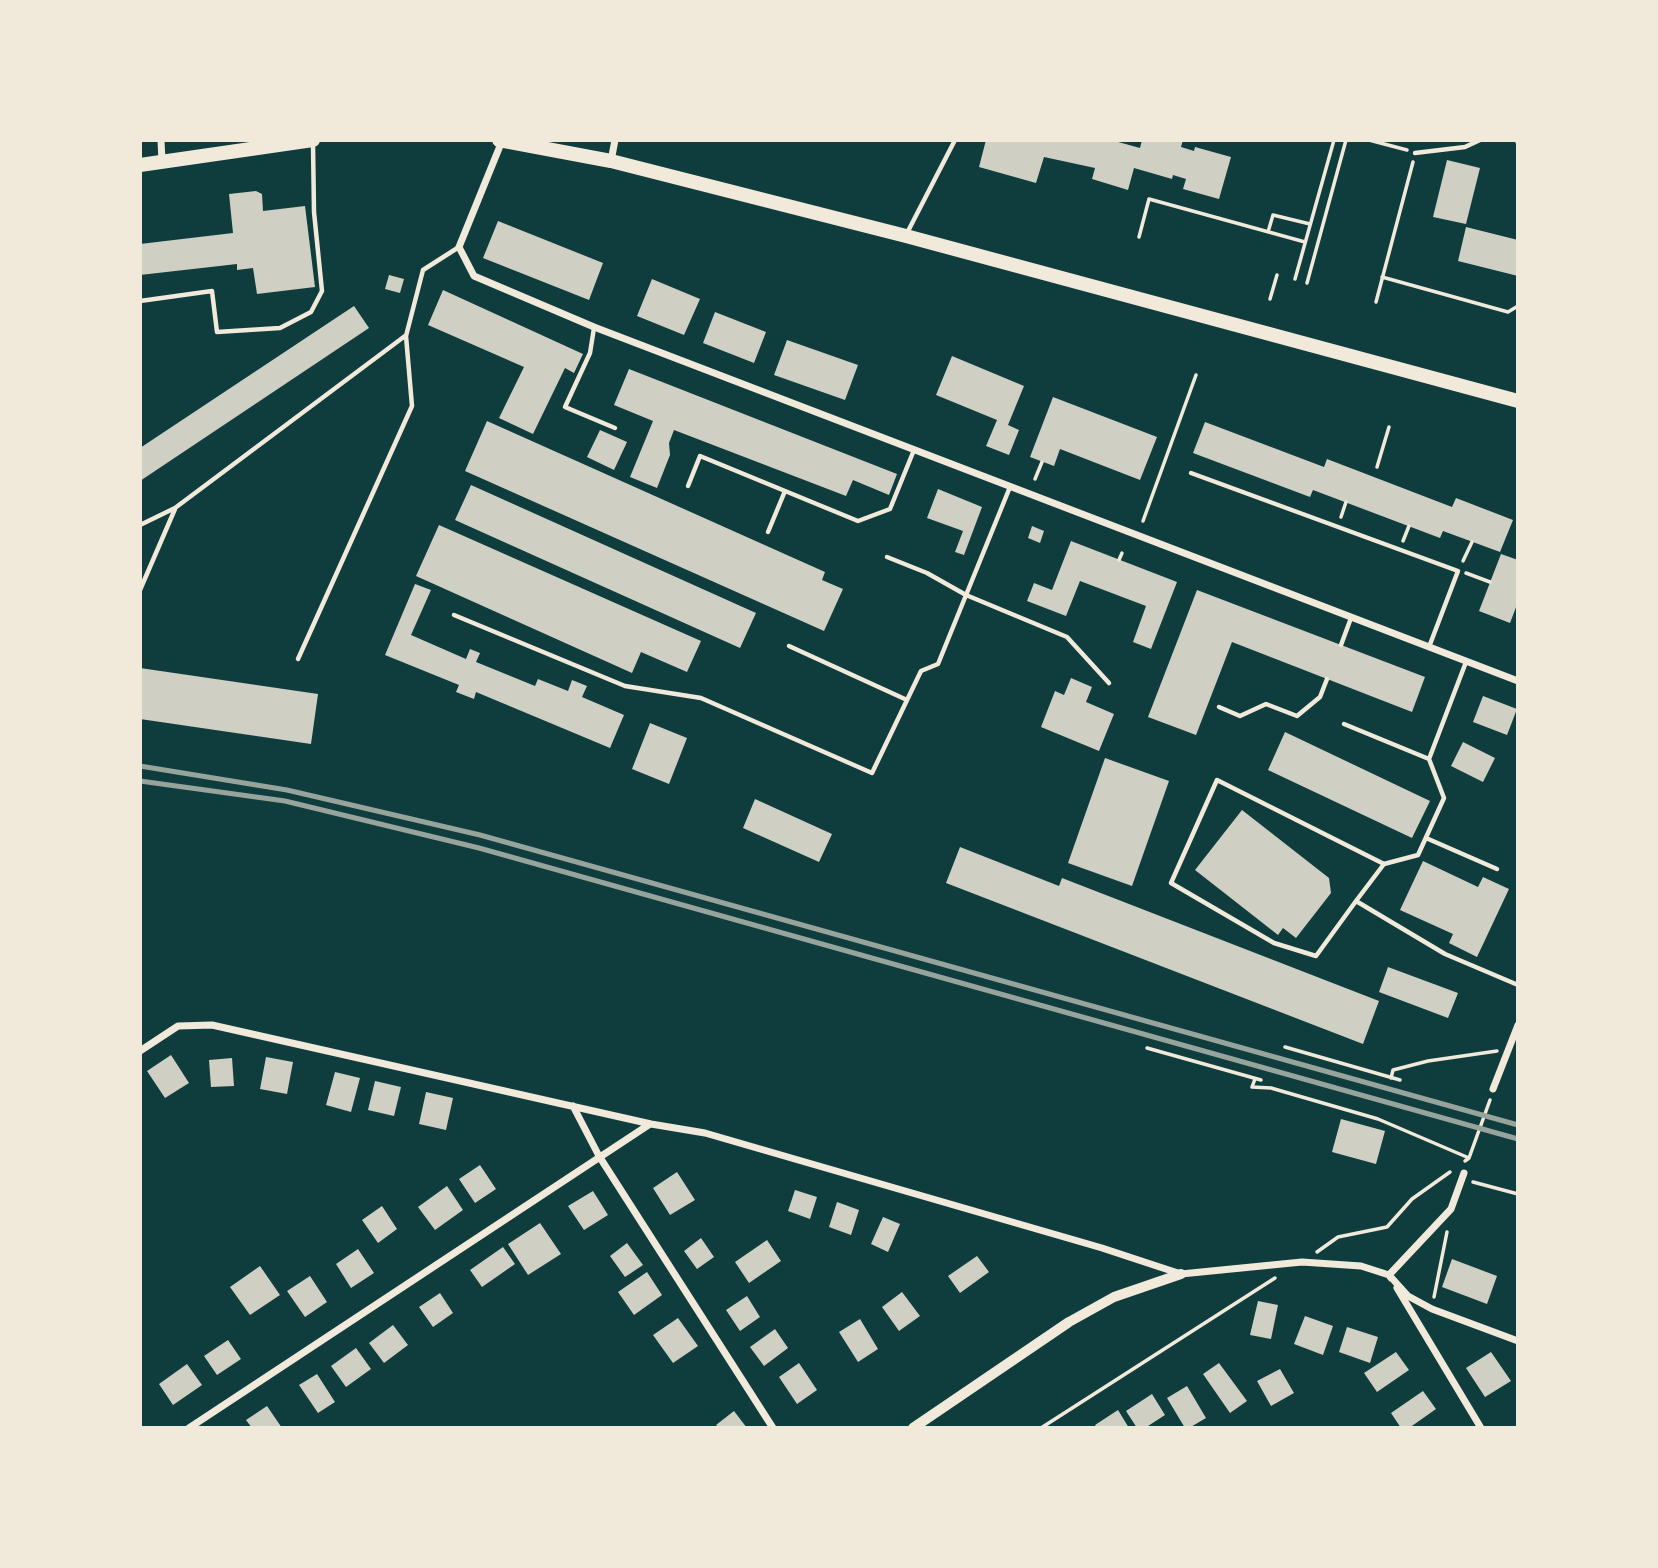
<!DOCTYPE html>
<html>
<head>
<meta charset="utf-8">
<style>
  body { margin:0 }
  #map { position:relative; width:1658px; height:1568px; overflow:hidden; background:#0f3d3e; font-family:Raleway,sans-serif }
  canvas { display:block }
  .frame { position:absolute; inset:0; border:142px solid #f1e9da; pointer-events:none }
</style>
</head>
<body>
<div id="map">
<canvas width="1658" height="1568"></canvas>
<div class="frame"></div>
</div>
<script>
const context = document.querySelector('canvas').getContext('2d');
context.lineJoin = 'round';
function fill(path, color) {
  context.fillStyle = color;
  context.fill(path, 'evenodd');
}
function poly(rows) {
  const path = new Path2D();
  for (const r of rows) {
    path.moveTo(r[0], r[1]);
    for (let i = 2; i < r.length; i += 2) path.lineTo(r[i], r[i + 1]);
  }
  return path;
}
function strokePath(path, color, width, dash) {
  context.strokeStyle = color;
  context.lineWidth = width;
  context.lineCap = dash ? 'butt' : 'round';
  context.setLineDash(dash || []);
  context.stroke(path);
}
fill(poly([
  [986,140,1111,140,1140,148,1142,140,1183,140,1181,147,1194,151,1195,147,1231,157,1219,199,1183,189,1186,179,1173,175,1172,179,1134,168,1128,190,1092,179,1095,168,1044,157,1036,183,979,167],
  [1447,160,1480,168,1466,224,1433,217],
  [256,191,262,194,263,211,305,206,315,287,257,294,253,268,237,270,237,264,140,275,140,244,233,233,229,194],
  [498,221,603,263,589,300,483,258],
  [1466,227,1518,240,1518,276,1458,261],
  [389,275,404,279,400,293,385,289],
  [652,279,700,299,684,335,637,316],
  [443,290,583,354,574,373,565,368,533,434,499,418,524,367,428,325],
  [354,306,369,328,140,481,140,448],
  [715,312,766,332,754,363,703,343],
  [787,340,858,365,845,400,774,375],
  [952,356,1024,386,1008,425,1019,430,1009,455,986,446,997,420,936,395],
  [629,369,897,474,889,495,853,480,846,496,674,430,669,443,670,455,657,488,630,477,653,421,614,405],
  [1053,397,1157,437,1140,480,1060,449,1054,466,1030,457],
  [487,421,825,572,822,580,843,589,824,631,465,471],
  [1205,422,1324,467,1327,459,1452,507,1456,498,1513,520,1500,552,1443,531,1440,538,1313,490,1310,497,1193,453],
  [600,430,627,442,614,470,587,457],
  [471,485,756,613,740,648,455,520],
  [938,489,982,507,964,555,955,552,963,531,927,518],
  [439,525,701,641,687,672,641,652,632,673,416,576],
  [1032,526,1044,531,1040,543,1028,538],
  [1071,541,1177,582,1151,649,1133,642,1146,606,1080,581,1066,616,1027,601,1034,583,1052,590],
  [1501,554,1518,560,1518,602,1510,623,1479,611],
  [415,584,431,590,411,635,466,659,470,649,480,653,476,662,535,686,538,679,568,691,572,680,587,686,582,697,624,715,610,748,476,692,474,699,456,692,459,685,385,655],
  [1197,590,1425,677,1412,712,1232,642,1196,735,1148,717],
  [140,668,318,694,311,744,140,719],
  [1071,678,1092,687,1086,702,1114,714,1099,751,1041,727,1055,691,1064,695],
  [1483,696,1517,709,1507,735,1473,722],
  [650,723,687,738,669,784,632,769],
  [1285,732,1430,801,1412,838,1268,770],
  [1463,742,1495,758,1483,782,1451,766],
  [1105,758,1169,781,1132,886,1068,863],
  [755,799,832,834,819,862,743,828],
  [1242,810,1329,878,1331,893,1296,938,1283,928,1278,935,1195,870],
  [960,847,1059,886,1062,878,1379,1001,1363,1044,946,883],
  [1423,861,1478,887,1483,877,1509,889,1477,957,1449,943,1453,934,1400,910],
  [1388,967,1458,993,1448,1018,1379,992],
  [171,1055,189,1083,165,1098,147,1071],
  [266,1057,293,1062,287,1094,260,1089],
  [232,1058,234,1086,211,1087,209,1060],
  [335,1072,360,1078,351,1112,326,1105],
  [375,1081,401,1087,394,1116,368,1110],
  [426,1092,453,1098,446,1130,419,1124],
  [1341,1119,1385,1131,1376,1164,1332,1152],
  [480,1165,496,1189,475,1203,459,1179],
  [677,1172,695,1200,670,1215,653,1188],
  [447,1186,463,1210,435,1230,418,1207],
  [795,1190,817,1197,810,1219,788,1211],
  [593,1191,608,1215,584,1230,568,1206],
  [837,1202,859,1210,851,1235,829,1227],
  [382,1206,397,1229,378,1243,362,1220],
  [883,1217,900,1224,888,1252,871,1244],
  [540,1223,561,1254,528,1275,508,1244],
  [701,1238,714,1257,697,1269,684,1251],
  [767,1240,781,1261,749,1283,735,1262],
  [627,1243,643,1265,625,1277,610,1256],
  [503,1247,515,1264,482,1287,470,1270],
  [358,1249,374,1273,351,1288,336,1264],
  [977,1256,989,1272,960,1293,948,1276],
  [1452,1259,1497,1276,1487,1304,1442,1287],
  [260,1266,280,1295,250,1315,230,1287],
  [647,1272,662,1295,634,1315,618,1292],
  [310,1276,327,1302,305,1317,287,1291],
  [902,1292,920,1316,899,1331,882,1307],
  [440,1293,453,1313,433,1327,419,1307],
  [747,1296,760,1317,740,1331,726,1310],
  [1258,1301,1278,1305,1271,1339,1250,1335],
  [1305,1316,1333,1326,1323,1355,1294,1344],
  [678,1318,698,1346,673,1363,653,1335],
  [860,1319,878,1349,858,1362,839,1332],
  [393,1325,408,1345,384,1363,369,1343],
  [1347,1327,1378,1337,1370,1363,1339,1352],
  [775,1329,788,1348,764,1366,750,1347],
  [228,1340,241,1359,217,1375,204,1356],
  [356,1348,371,1369,346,1387,331,1366],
  [1396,1352,1409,1370,1377,1392,1364,1373],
  [1491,1352,1511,1381,1485,1397,1466,1368],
  [799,1363,817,1390,797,1404,779,1377],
  [1219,1363,1247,1401,1230,1413,1203,1374],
  [187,1364,202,1385,173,1405,159,1384],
  [1280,1369,1294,1393,1271,1406,1257,1381],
  [317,1374,335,1402,318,1413,299,1385],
  [1187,1386,1206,1418,1189,1428,1185,1428,1167,1398],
  [1423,1391,1436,1409,1409,1428,1401,1428,1391,1413],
  [1152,1394,1165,1415,1145,1428,1137,1428,1126,1411],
  [267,1406,282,1428,252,1428,246,1420],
  [1118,1410,1129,1428,1097,1428,1095,1425],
  [734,1411,747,1428,719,1428,716,1425]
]), '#cfcfc3');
strokePath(poly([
  [1369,140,1407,150],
  [1268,232,1273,215,1310,224],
  [1139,237,1149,199,1305,242],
  [1382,277,1508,312,1518,306],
  [1295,279,1334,140],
  [1307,283,1346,140],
  [1270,299,1277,275],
  [1376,302,1413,162],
  [1377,467,1389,427],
  [1035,479,1042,462],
  [1341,517,1346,502],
  [1143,521,1196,375],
  [1403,541,1409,526],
  [1119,560,1122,553],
  [1463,561,1472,542],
  [1466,573,1490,582],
  [1285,1047,1400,1080],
  [1147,1048,1261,1080],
  [1391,1078,1393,1070,1428,1061,1497,1051],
  [1255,1079,1252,1087,1271,1088,1378,1119,1469,1158,1465,1161],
  [1469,1158,1490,1100],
  [1473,1182,1518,1194],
  [1317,1252,1338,1237,1387,1227,1412,1199,1450,1172],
  [1434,1297,1447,1232],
  [1041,1428,1275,1278]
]), '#f1e9da', 3.5);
strokePath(poly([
  [1517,140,1518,143],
  [1415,153,1465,147,1480,140],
  [906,235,955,140],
  [140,301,212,291,217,332,280,328,311,312,322,291,314,212,313,144],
  [594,328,590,353,565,407,615,428],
  [1191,473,1458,571,1429,647],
  [688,486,700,456,858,521,890,509,914,450],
  [140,525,175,508,405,336],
  [768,532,785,491],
  [887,557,927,573,966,595,1067,637,1109,683],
  [140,590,175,509],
  [454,615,625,686,701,698,872,773,921,671,938,664,1010,487],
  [1341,645,1351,618],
  [789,646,907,700],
  [298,659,412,406,406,336,423,270,459,247],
  [1219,707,1240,716,1266,704,1297,716,1320,697,1327,679],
  [1344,724,1429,759],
  [1426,838,1497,869],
  [1384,864,1356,901,1445,954,1518,985],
  [1356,901,1316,956,1274,943,1171,883,1217,780,1384,864,1418,855,1444,798,1429,759,1466,662]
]), '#f1e9da', 4.5);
strokePath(poly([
  [161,140,162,162],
  [502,141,459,247,474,276,594,327,1518,681],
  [611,161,615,140],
  [140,1051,178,1026,212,1025,651,1124,705,1133,1102,1248,1181,1274,1302,1262,1361,1266,1389,1275,1408,1296,1432,1309,1518,1341],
  [1493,1089,1518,1025],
  [573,1106,599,1156,773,1428],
  [1391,1278,1389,1275,1451,1209,1464,1173],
  [1397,1288,1481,1428],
  [189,1428,650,1124]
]), '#f1e9da', 7);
strokePath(poly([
  [913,1428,1069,1322,1114,1297,1181,1274]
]), '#f1e9da', 10);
strokePath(poly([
  [499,140,611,161,906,236,1518,401],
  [140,165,313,140]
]), '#f1e9da', 14);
strokePath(poly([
  [140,766,287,790,480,835,1518,1125],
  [140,781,285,801,479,848,1518,1139]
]), '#97a49c', 5);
</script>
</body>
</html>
